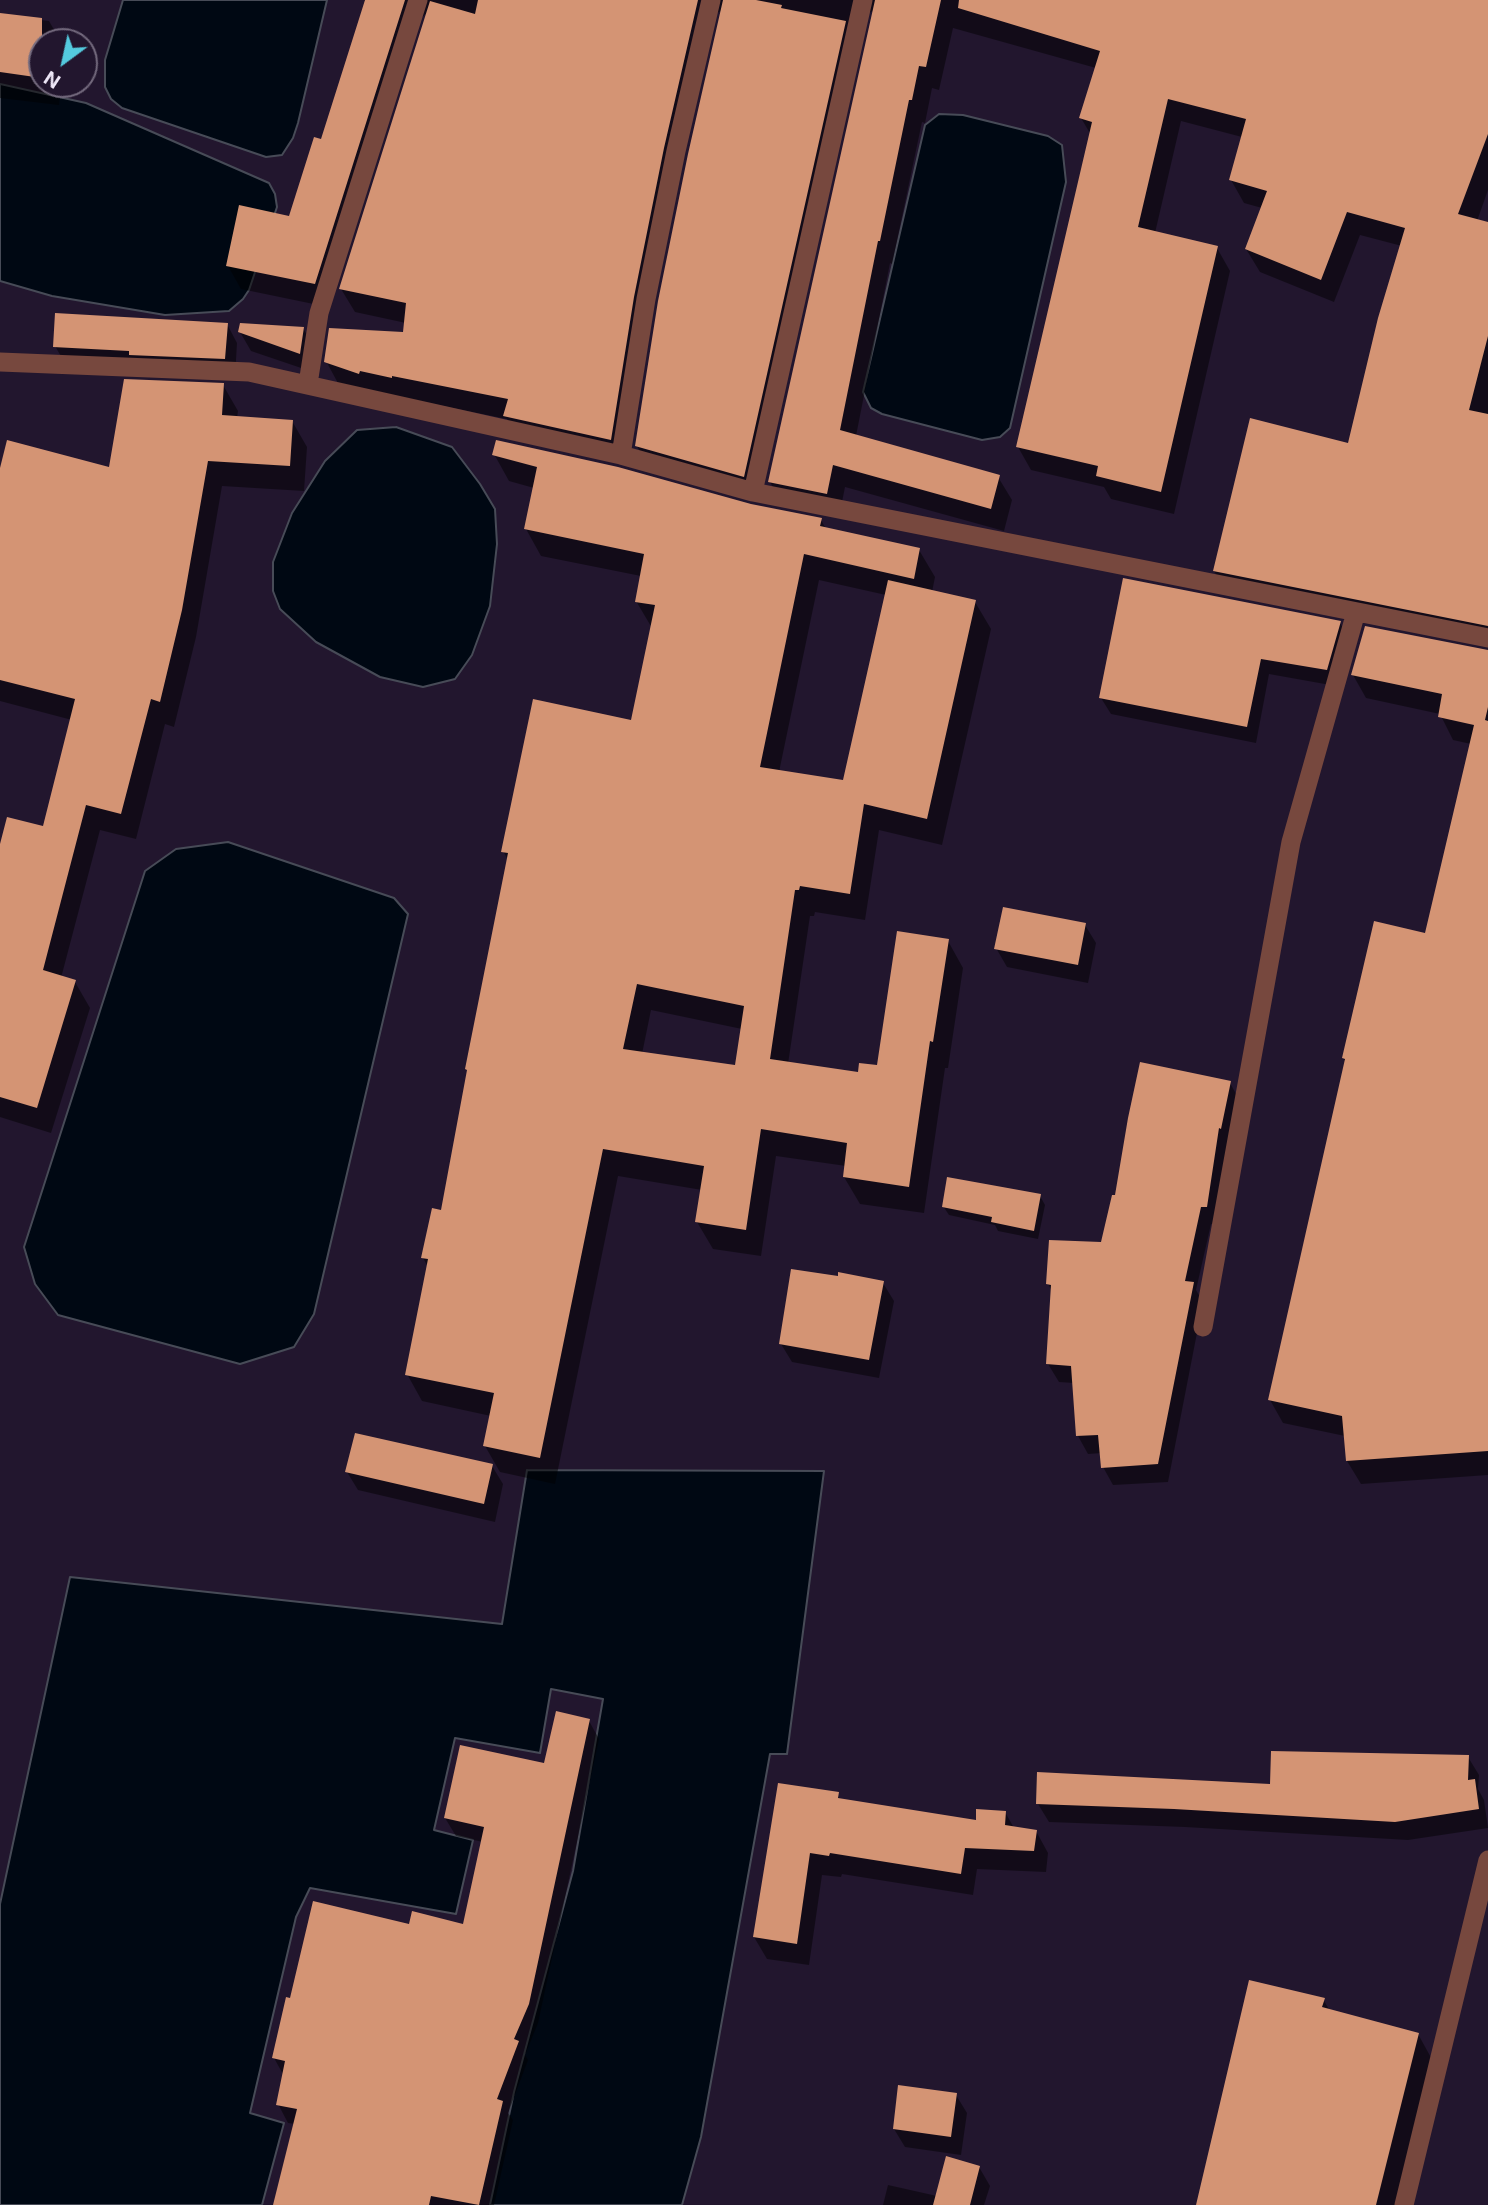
<!DOCTYPE html>
<html>
<head>
<meta charset="utf-8">
<style>
  body { margin:0 }
  #map { position:relative; width:1488px; height:2205px; overflow:hidden; background:#22162e; font-family:Inter,sans-serif }
  canvas { display:block }
  .north { position:absolute; left:28px; top:28px; width:70px; height:70px; box-sizing:border-box; background:#22162e; border:2px solid #746a7e; border-radius:50%; rotate:213deg; font-size:19px; font-weight:700; line-height:28px; text-align:center; color:#eee7f7 }
  .north::after { content:''; display:block; margin:auto; width:24px; height:32px; background:#54cade; clip-path:polygon(50% 0,100% 100%,50% 72%,0 100%) }
</style>
</head>
<body>
<div id="map">
<canvas width="1488" height="2205"></canvas>
<div class="north">N</div>
</div>
<script>
const context = document.querySelector('canvas').getContext('2d');
context.lineJoin = 'round';
function fill(path, color) {
  context.fillStyle = color;
  context.fill(path, 'evenodd');
}
function poly(rows) {
  const path = new Path2D();
  for (const r of rows) {
    path.moveTo(r[0], r[1]);
    for (let i = 2; i < r.length; i += 2) path.lineTo(r[i], r[i + 1]);
  }
  return path;
}
function strokePath(path, color, width, dash) {
  context.strokeStyle = color;
  context.lineWidth = width;
  context.lineCap = dash ? 'butt' : 'round';
  context.setLineDash(dash || []);
  context.stroke(path);
}
const water = poly([
  [123,0,327,0,298,123,293,138,282,155,266,157,122,108,111,99,105,87,105,60,123,0],
  [0,84,86,103,269,183,275,194,277,207,249,290,243,299,229,311,165,315,52,296,0,281,0,84],
  [939,114,963,115,1048,136,1062,145,1066,182,1010,428,1000,437,982,440,882,414,871,408,863,392,925,125,939,114],
  [396,427,452,447,480,484,495,509,497,544,490,606,472,655,455,679,423,687,380,677,316,642,280,609,273,591,273,562,292,513,325,461,357,430,396,427],
  [228,842,394,898,408,914,314,1314,294,1347,240,1364,58,1315,35,1284,24,1247,145,871,176,849,228,842],
  [527,1470,824,1471,787,1754,770,1754,701,2137,682,2205,490,2205,514,2092,573,1871,603,1699,551,1689,540,1753,455,1738,434,1830,473,1840,456,1914,310,1888,296,1917,250,2113,284,2123,262,2205,0,2205,0,1904,70,1577,502,1624,527,1470]
]);
fill(water, '#000813');
strokePath(water, '#474b57', 2);
fill(poly([
  [364,0,1488,0,1488,190,1477,221,1488,224,1488,645,1228,594,1214,571,1350,445,1402,246,1360,235,1334,302,1260,272,1246,249,1262,208,1244,203,1231,180,1242,137,1181,121,1155,233,1217,248,1230,271,1174,514,1111,499,1104,487,1031,470,1018,447,1091,135,1081,118,1096,68,953,28,939,90,932,88,925,123,922,122,892,264,890,263,856,436,998,477,1012,500,1004,531,845,487,839,517,783,505,770,482,875,10,867,14,757,499,650,469,637,446,723,10,715,14,676,172,624,463,519,439,507,419,339,385,326,361,404,334,406,323,355,312,341,289,430,10,419,20,328,307,241,289,228,266,290,218,322,142,366,3],
  [0,15,49,21,61,42,42,42,42,84,61,84,59,105,0,98],
  [227,324,237,343,235,377,66,365,55,346],
  [303,328,314,347,310,371,251,351,240,332],
  [223,385,238,411,237,418,292,421,307,447,304,491,222,486,196,637,174,727,165,724,136,839,100,830,61,978,75,982,90,1008,51,1133,0,1117,0,852,44,828,72,720,0,701,0,475,111,469],
  [494,454,821,520,826,529,919,550,935,577,932,592,975,602,991,629,942,845,879,830,865,920,815,912,814,916,810,916,788,1064,859,1074,879,1067,948,941,963,968,948,1068,945,1068,924,1213,860,1204,844,1177,846,1166,776,1156,761,1256,713,1249,697,1222,702,1190,618,1176,555,1484,500,1472,485,1446,491,1416,422,1401,407,1374,428,1267,423,1258,442,1212,508,860,503,851,633,722,652,628,636,601,641,576,541,556,526,529,534,488,509,481],
  [819,580,886,595,844,782,779,772],
  [651,1010,742,1029,736,1067,642,1054],
  [1340,623,1349,639,1336,686,1269,674,1256,743,1111,714,1101,698],
  [1488,651,1488,1475,1361,1484,1347,1461,1345,1436,1283,1423,1270,1400,1346,1063,1343,1058,1426,935,1471,744,1453,740,1440,714,1366,698,1353,675],
  [1085,925,1096,943,1088,983,1007,967,996,948],
  [1230,1083,1240,1101,1216,1225,1211,1224,1196,1290,1203,1302,1168,1482,1113,1485,1103,1467,1102,1453,1088,1454,1078,1436,1074,1383,1059,1382,1048,1364,1052,1291,1048,1284,1103,1244],
  [1040,1196,1045,1205,1038,1239,998,1231,995,1225,949,1215,943,1206],
  [883,1283,894,1301,879,1378,792,1362,781,1344],
  [492,1466,503,1484,495,1522,358,1490,347,1472],
  [589,1721,599,1739,538,2023,525,2055,528,2060,508,2113,513,2120,494,2205,275,2205,295,2124,288,2123,278,2104,284,2076,274,2058,291,2000,410,1926,464,1926,483,1842,456,1836,445,1818,546,1765],
  [1468,1757,1479,1775,1478,1789,1484,1800,1488,1828,1408,1840,1185,1827,1049,1822,1038,1804,1272,1785],
  [837,1794,841,1801,977,1822,1005,1812,1014,1828,1036,1831,1048,1853,1046,1872,977,1869,973,1895,842,1874,841,1877,822,1875,809,1965,767,1959,754,1937],
  [1323,1999,1330,2011,1418,2034,1434,2063,1399,2205,1197,2205],
  [956,2095,967,2113,961,2155,905,2147,894,2129],
  [979,2167,990,2186,984,2205,883,2205,888,2185,937,2196]
]), '#0007');
fill(poly([
  [365,0,405,0,315,284,226,266,239,205,289,216,314,137,321,139],
  [478,0,698,0,664,148,634,297,611,440,503,416,508,399,392,376,392,378,360,371,359,374,324,362,329,328,403,332,406,303,339,289,430,1,475,14],
  [723,0,756,0,782,5,781,8,846,21,744,477,635,446,658,301,688,154],
  [875,0,941,0,926,67,919,66,912,100,909,100,880,241,878,241,840,430,1000,475,991,509,833,465,827,494,768,482],
  [959,0,1488,0,1488,134,1458,214,1488,222,1488,336,1469,410,1488,414,1488,626,1213,571,1250,418,1348,443,1378,318,1405,228,1347,212,1321,280,1245,249,1267,191,1229,180,1246,119,1168,99,1138,227,1218,246,1161,492,1096,476,1098,466,1016,447,1092,122,1079,118,1100,51,958,8],
  [0,13,42,18,42,78,0,72],
  [55,313,228,323,225,359,129,355,129,351,53,347],
  [240,323,304,327,300,354,238,332],
  [124,379,224,383,222,415,293,420,290,466,208,461,182,610,160,702,151,699,121,814,86,805,43,970,76,980,37,1108,0,1097,0,844,7,817,43,826,75,699,0,680,0,468,7,440,109,467],
  [496,440,618,467,751,504,822,518,820,526,920,548,914,579,804,554,760,767,843,780,888,580,976,600,927,819,864,804,850,894,800,886,799,890,795,890,770,1059,858,1072,859,1063,877,1065,897,931,949,939,933,1042,930,1041,909,1187,843,1177,847,1143,761,1129,746,1230,695,1222,704,1166,603,1149,540,1458,483,1446,494,1393,405,1375,428,1259,421,1258,432,1208,441,1210,467,1070,465,1069,508,853,501,852,533,699,631,720,655,605,635,602,644,554,524,529,537,467,492,455],
  [637,984,744,1006,735,1065,623,1049],
  [1123,578,1341,621,1327,670,1261,659,1247,727,1099,698],
  [1365,626,1488,650,1488,707,1485,720,1488,721,1488,1451,1346,1461,1342,1416,1268,1400,1345,1059,1342,1058,1374,921,1425,933,1474,725,1438,717,1442,694,1351,675],
  [1003,907,1086,923,1078,965,994,949],
  [1140,1062,1231,1081,1221,1129,1219,1128,1207,1207,1201,1207,1185,1281,1194,1282,1158,1464,1101,1468,1098,1435,1076,1436,1071,1366,1046,1364,1051,1285,1046,1284,1049,1240,1101,1242,1112,1195,1115,1195,1128,1118],
  [947,1177,1041,1194,1034,1231,991,1222,992,1217,942,1207],
  [791,1269,838,1276,838,1272,884,1281,869,1360,779,1344],
  [355,1433,493,1464,484,1504,345,1472],
  [556,1711,590,1719,529,2004,514,2039,519,2041,497,2099,503,2101,479,2205,431,2196,429,2205,273,2205,297,2109,276,2105,285,2061,272,2058,286,1997,290,1998,313,1901,409,1924,412,1911,463,1924,484,1827,444,1818,460,1745,544,1763],
  [1271,1751,1469,1755,1468,1780,1475,1779,1479,1809,1395,1822,1174,1809,1036,1804,1037,1772,1270,1784],
  [778,1783,839,1792,838,1798,976,1820,976,1809,1006,1811,1005,1825,1037,1830,1034,1851,965,1848,961,1874,830,1853,829,1856,810,1853,797,1944,753,1937],
  [1249,1980,1325,1998,1322,2007,1419,2033,1376,2205,1196,2205],
  [898,2085,957,2093,951,2137,893,2129],
  [946,2156,980,2166,970,2205,933,2205]
]), '#d49474');
strokePath(poly([
  [0,362,249,372,621,455,753,492,1488,638],
  [308,384,319,313,418,0],
  [621,455,646,299,676,151,711,0],
  [753,492,863,0],
  [1203,1327,1291,842,1356,612],
  [1404,2205,1488,1860]
]), '#77483e', 19);
</script>
</body>
</html>
